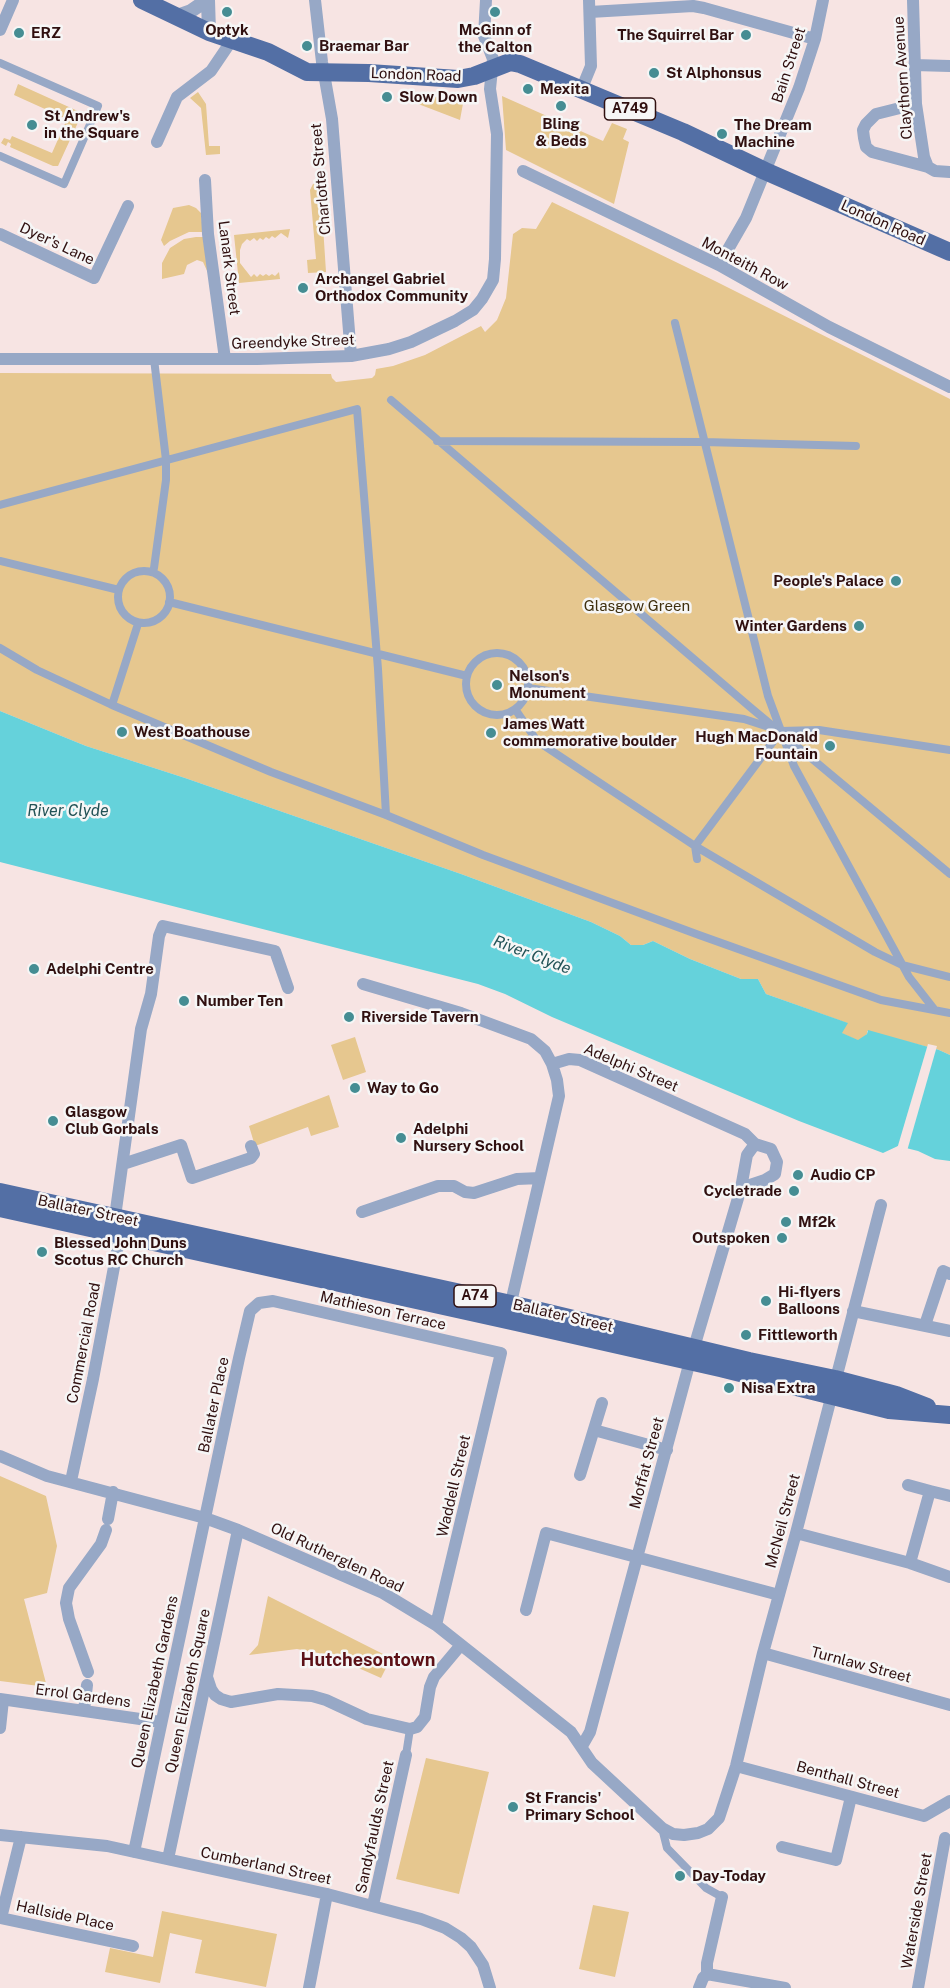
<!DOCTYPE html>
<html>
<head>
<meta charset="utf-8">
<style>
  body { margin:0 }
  canvas { display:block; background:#f7e4e3 }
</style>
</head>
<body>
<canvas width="950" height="1988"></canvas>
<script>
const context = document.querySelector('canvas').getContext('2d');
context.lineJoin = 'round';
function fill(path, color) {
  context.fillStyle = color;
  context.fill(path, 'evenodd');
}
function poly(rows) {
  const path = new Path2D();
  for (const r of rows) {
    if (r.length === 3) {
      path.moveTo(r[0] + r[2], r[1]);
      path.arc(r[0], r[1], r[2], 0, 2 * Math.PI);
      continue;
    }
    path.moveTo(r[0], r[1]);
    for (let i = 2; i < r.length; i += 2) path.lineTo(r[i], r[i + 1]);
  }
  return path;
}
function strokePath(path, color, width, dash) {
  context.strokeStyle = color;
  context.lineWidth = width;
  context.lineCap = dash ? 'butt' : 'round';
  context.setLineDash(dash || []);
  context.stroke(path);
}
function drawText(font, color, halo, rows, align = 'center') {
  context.font = font + ' "Public Sans",sans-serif';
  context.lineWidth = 5;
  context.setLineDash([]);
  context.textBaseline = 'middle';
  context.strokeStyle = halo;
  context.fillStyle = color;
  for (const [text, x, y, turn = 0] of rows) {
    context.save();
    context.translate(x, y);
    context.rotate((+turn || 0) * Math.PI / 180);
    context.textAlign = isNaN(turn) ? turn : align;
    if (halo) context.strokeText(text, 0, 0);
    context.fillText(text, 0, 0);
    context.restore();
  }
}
fill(poly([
  [18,84,80,112,81,116,58,166,53,166,10,147,11,144,8,142,6,146,1,143,4,138,10,140,12,136,52,153,67,119,14,95],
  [198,92,206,104,209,146,220,146,220,154,206,155,201,108,190,98],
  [414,96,464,98,460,120,413,102,411,98],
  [502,96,603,141,612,123,627,129,623,139,629,142,614,204,506,150],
  [320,180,326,272,308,273,307,260,316,259,310,190,313,184],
  [552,202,715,281,950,399,950,1055,939,1050,867,1031,867,1034,859,1041,841,1033,847,1023,766,994,758,979,741,979,690,959,653,941,643,945,631,945,620,936,591,922,461,874,185,778,86,746,0,711,0,373,331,374,332,378,336,382,372,378,375,375,376,369,393,366,425,355,481,326,485,332,497,320,506,298,513,234,522,228,536,229],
  [189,205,196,208,201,213,203,232,189,232,170,241,164,246,161,240,173,208],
  [290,229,288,238,281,233,275,238,272,236,269,239,266,237,263,240,260,238,257,241,254,238,250,241,247,239,242,244,240,250,240,263,251,277,254,274,257,277,260,274,263,276,266,274,269,276,272,274,275,276,279,272,280,279,239,283,234,235],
  [196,237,203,237,208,273,203,262,197,260,187,265,184,274,162,279,162,263,170,248,184,239],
  [355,1037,366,1072,343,1080,331,1045],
  [329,1095,339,1127,311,1136,308,1127,255,1146,249,1126],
  [0,1476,46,1496,57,1546,47,1593,24,1599,47,1687,0,1681],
  [268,1596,391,1658,381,1678,329,1655,297,1649,249,1655,258,1645],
  [426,1758,489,1772,459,1894,396,1879],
  [593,1905,629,1912,615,1977,579,1969],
  [162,1911,277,1934,266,1987,195,1973,202,1940,170,1933,160,1983,105,1972,110,1948,153,1957]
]), '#e6c78f');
fill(poly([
  [0,711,86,746,185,778,461,874,591,922,620,936,631,945,643,945,653,941,690,959,741,979,758,979,766,994,848,1023,842,1033,858,1040,867,1034,868,1030,939,1050,950,1055,950,1161,935,1159,918,1151,898,1146,883,1153,799,1121,552,1017,505,994,478,984,0,862]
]), '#65d2db');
fill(poly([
  [928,1044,937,1046,907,1151,897,1149]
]), '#f7e4e3');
strokePath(poly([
  [0,63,98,106,64,184,0,156],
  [675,323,768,696,794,766,909,977,934,1009],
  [154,359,166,460,166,480,154,568],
  [391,400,750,707,950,874],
  [437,441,704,442,856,446],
  [0,505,357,409,378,669,386,815],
  [0,561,119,590],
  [144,597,26],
  [169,602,467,676],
  [0,648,37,670,112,705,271,772,386,815,483,855,699,935,881,1000,950,1013],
  [497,684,31],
  [528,688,744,719,781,731,819,730,950,750],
  [112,705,137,627],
  [515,709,537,741,695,846,875,952,902,965,950,977],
  [697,859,695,846,781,731],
  [406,1755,410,1729],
  [662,1828,667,1848,706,1888,722,1897]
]), '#97a8c6', 8);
strokePath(poly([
  [315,0,322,62,332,119,351,356],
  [913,0,916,104,924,157,928,167,935,171,950,172],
  [590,12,693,6,704,8,815,39],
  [0,30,13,0],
  [914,65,950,66],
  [582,88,591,66,589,0],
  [916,104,876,114,866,124,863,130,864,138,866,147,872,152,928,167],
  [157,142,177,97,211,71,232,40],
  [523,171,719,265,829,327,950,387],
  [205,180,208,234,225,359],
  [0,234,94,278,128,206],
  [719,265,746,218,799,88,815,39,823,0],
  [0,359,257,359,351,356,389,349,411,342,455,321,473,310,482,299,493,280,495,259,497,134,490,89,493,59,484,36,486,0],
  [363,984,461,1013,531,1039,545,1051,552,1064,569,1059,580,1060,745,1134,755,1144],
  [123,1164,181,1145,192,1178,251,1158,254,1154,251,1146],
  [362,1212,438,1186,454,1186,465,1192,474,1193,517,1179,540,1178],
  [509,1311,559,1096,557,1080,552,1064],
  [853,1311,950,1331],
  [925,1325,943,1271,950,1274],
  [594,1430,667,1450],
  [0,1456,47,1476,205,1518,238,1530,383,1593,436,1625,571,1732,592,1763,662,1828,673,1834,684,1835,698,1833,708,1829,719,1818,736,1766,763,1653,796,1533,881,1205],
  [580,1475,602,1403],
  [71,1481,93,1379,120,1235,115,1217,141,1029,151,994,159,936,163,926,275,951,288,988],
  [908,1485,930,1491],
  [108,1519,113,1492],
  [796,1533,910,1563,950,1577],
  [910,1563,930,1491,950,1496],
  [526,1610,546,1533,779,1595],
  [763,1653,950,1705],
  [88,1672,69,1619,66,1603,69,1588,101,1544,106,1530],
  [207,1677,211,1689,215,1695,221,1699,231,1702,278,1694,312,1696,326,1700,367,1719,410,1729,417,1727,425,1717,430,1687,434,1677,460,1646],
  [0,1699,161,1722],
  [84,1711,87,1685],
  [0,1728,3,1700],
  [582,1746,590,1732,690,1361,741,1188,747,1155,755,1144,771,1149,777,1162,775,1174,765,1180,741,1188],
  [736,1766,924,1816,950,1801],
  [0,1835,107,1846,327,1894,421,1919,445,1928,461,1938,471,1947,483,1965,490,1988],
  [21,1837,1,1918,133,1946],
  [782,1847,836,1860,851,1797],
  [134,1852,239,1358,250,1311,259,1303,273,1301,501,1353,436,1625],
  [168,1859,238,1530],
  [373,1905,406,1755],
  [707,1974,785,1988],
  [309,1988,327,1894],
  [699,1988,703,1978,707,1974,707,1963,722,1897],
  [918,1988,945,1838]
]), '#97a8c6', 12);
strokePath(poly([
  [208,0,209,32],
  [177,16,191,11,207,0]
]), '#97a8c6', 14);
strokePath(poly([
  [142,0,209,32,268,52,307,72,369,73,458,79,474,76,510,62,520,64,683,132,765,171,950,252],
  [0,1192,511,1304,749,1361,835,1379,896,1395,927,1407],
  [0,1208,516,1322,720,1368,889,1410,950,1415]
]), '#536fa5', 18);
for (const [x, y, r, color] of [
  [227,12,6,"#458d93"],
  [495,12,6,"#458d93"],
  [19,33,6,"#458d93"],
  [746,35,6,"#458d93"],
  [307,46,6,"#458d93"],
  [654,73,6,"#458d93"],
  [528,89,6,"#458d93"],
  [387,97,6,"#458d93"],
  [561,106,6,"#458d93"],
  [32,125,6,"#458d93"],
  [722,134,6,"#458d93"],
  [303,288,6,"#458d93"],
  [896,581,6,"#458d93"],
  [859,626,6,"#458d93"],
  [497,685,6,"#458d93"],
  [122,732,6,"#458d93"],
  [491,733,6,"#458d93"],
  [830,746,6,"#458d93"],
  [34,969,6,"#458d93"],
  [184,1001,6,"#458d93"],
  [349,1017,6,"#458d93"],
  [355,1088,6,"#458d93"],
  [53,1121,6,"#458d93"],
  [401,1138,6,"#458d93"],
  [798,1175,6,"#458d93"],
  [794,1191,6,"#458d93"],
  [786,1222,6,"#458d93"],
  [782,1238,6,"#458d93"],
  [42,1252,6,"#458d93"],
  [766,1301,6,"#458d93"],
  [746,1335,6,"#458d93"],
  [729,1388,6,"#458d93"],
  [513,1807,6,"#458d93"],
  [680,1876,6,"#458d93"]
]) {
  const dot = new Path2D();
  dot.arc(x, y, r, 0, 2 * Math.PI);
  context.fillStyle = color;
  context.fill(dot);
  strokePath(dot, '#f6f6f6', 2);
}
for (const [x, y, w] of [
  [630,109,51],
  [475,1296,42]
]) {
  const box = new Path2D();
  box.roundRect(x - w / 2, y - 11, w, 22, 4.5);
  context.fillStyle = '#f6f6f6';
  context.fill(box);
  strokePath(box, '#301010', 1.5);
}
drawText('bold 14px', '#301010', null, [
  ["A749",630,109],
  ["A74",475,1296]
]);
drawText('bold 15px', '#301010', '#f6f6f6', [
  ["Optyk",227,30,"center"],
  ["McGinn of",495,30,"center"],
  ["the Calton",495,47,"center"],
  ["ERZ",31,33],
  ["The Squirrel Bar",734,35,"right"],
  ["Braemar Bar",319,46],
  ["St Alphonsus",666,73],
  ["Mexita",540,89],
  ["Slow Down",399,97],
  ["St Andrew's",44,116],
  ["in the Square",44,133],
  ["Bling",561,124,"center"],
  ["& Beds",561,141,"center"],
  ["The Dream",734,125],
  ["Machine",734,142],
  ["Archangel Gabriel",315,279],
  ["Orthodox Community",315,296],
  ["People's Palace",884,581,"right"],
  ["Winter Gardens",847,626,"right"],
  ["Nelson's",509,676],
  ["Monument",509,693],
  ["James Watt",503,724],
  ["commemorative boulder",503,741],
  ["West Boathouse",134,732],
  ["Hugh MacDonald",818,737,"right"],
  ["Fountain",818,754,"right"],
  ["Adelphi Centre",46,969],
  ["Number Ten",196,1001],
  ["Riverside Tavern",361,1017],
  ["Way to Go",367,1088],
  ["Glasgow",65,1112],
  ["Club Gorbals",65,1129],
  ["Adelphi",413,1129],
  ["Nursery School",413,1146],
  ["Audio CP",810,1175],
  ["Cycletrade",782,1191,"right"],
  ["Mf2k",798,1222],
  ["Outspoken",770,1238,"right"],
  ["Blessed John Duns",54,1243],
  ["Scotus RC Church",54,1260],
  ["Hi-flyers",778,1292],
  ["Balloons",778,1309],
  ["Fittleworth",758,1335],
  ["Nisa Extra",741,1388],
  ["St Francis'",525,1798],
  ["Primary School",525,1815],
  ["Day-Today",692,1876]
], 'left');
drawText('15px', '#301010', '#f6f6f6', [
  ["Bain Street",789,65,-72],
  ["London Road",416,75,2],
  ["Claythorn Avenue",903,78,-94],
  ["Charlotte Street",321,179,-95],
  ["London Road",883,223,24],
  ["Dyer's Lane",57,244,25],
  ["Monteith Row",745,264,28],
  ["Lanark Street",229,268,83],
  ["Greendyke Street",293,342,-2],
  ["Adelphi Street",631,1068,23],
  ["Ballater Street",88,1211,12],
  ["Mathieson Terrace",383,1311,13],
  ["Ballater Street",563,1316,13],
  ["Commercial Road",84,1343,-79],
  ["Ballater Place",214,1405,-78],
  ["Moffat Street",647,1463,-75],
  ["Waddell Street",454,1486,-77],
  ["McNeil Street",783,1521,-75],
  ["Old Rutherglen Road",337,1558,25],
  ["Turnlaw Street",861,1665,15],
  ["Queen Elizabeth Gardens",155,1682,-78],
  ["Queen Elizabeth Square",188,1691,-78],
  ["Errol Gardens",83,1696,8],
  ["Benthall Street",848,1780,15],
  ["Sandyfaulds Street",375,1827,-78],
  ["Cumberland Street",266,1866,12],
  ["Waterside Street",917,1911,-80],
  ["Hallside Place",65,1916,12]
]);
drawText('15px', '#3f2f0e', '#f6f6f6', [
  ["Glasgow Green",637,606]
]);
drawText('italic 16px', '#225256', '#f6f6f6', [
  ["River Clyde",68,811],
  ["River Clyde",532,955,21]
]);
drawText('bold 18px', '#5b1016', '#f6f6f6', [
  ["Hutchesontown",368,1660]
]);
</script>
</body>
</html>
